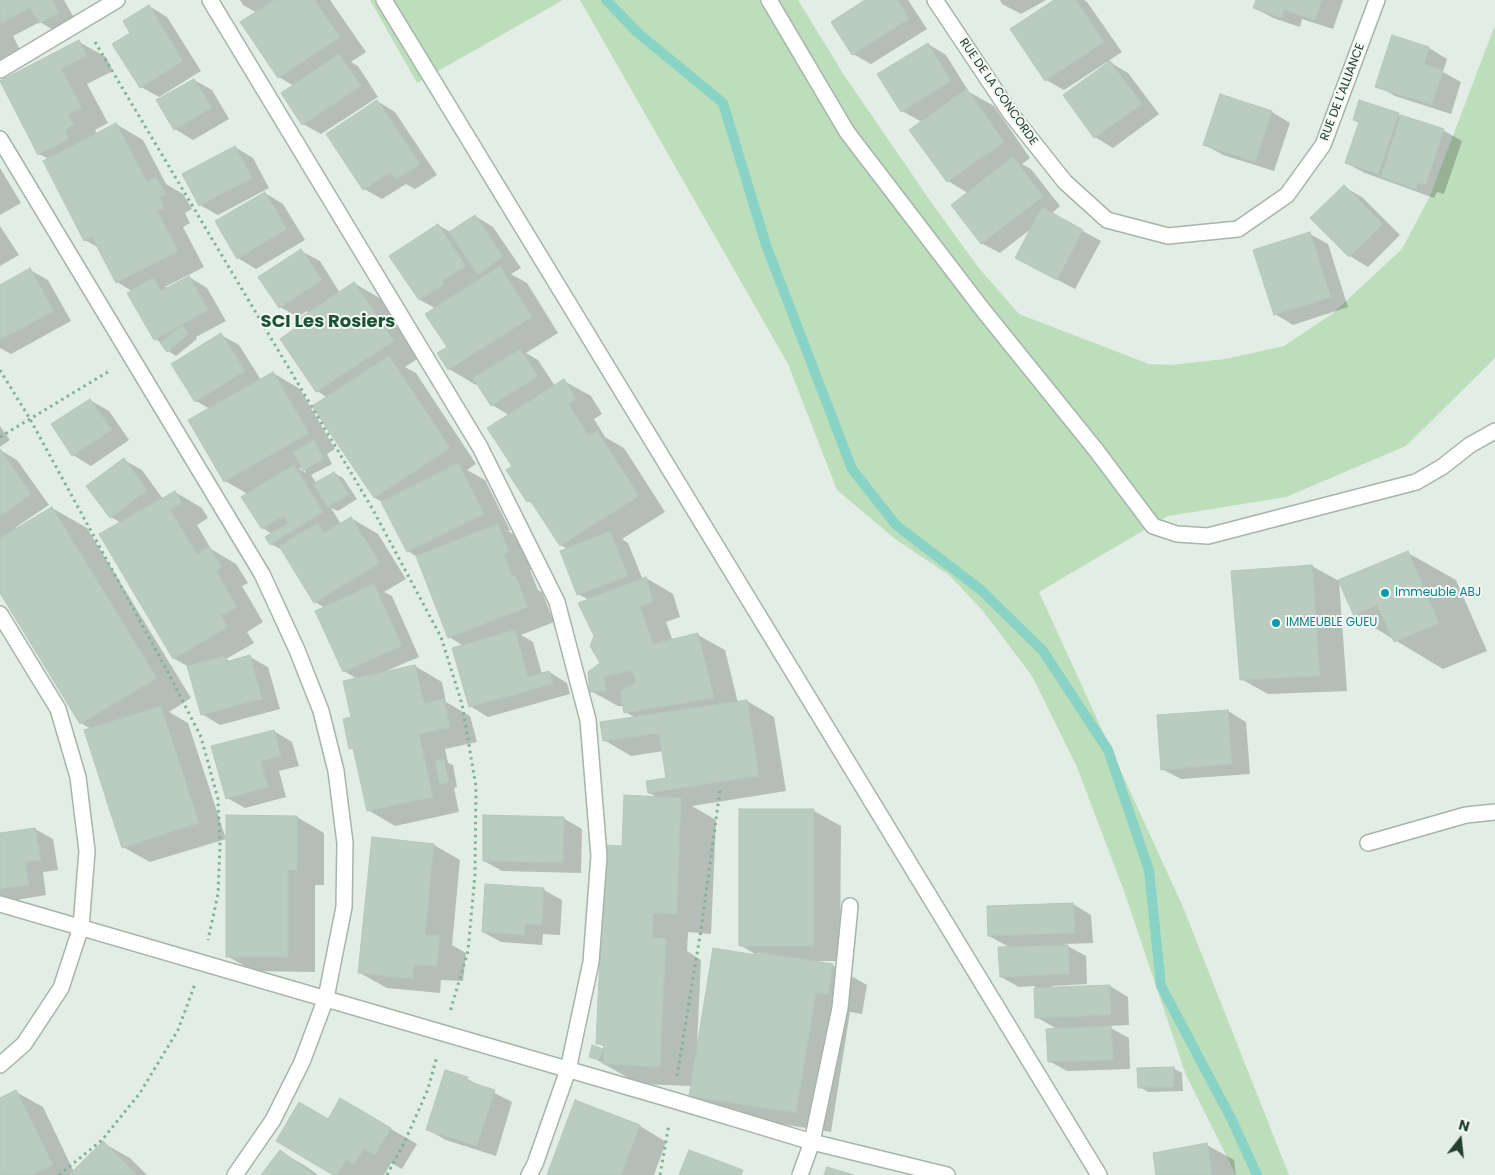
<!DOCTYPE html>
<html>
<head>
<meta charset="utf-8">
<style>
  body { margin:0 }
  #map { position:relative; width:1495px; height:1175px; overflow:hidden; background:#e2ede5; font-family:Poppins,sans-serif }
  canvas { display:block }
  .north { position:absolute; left:1435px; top:1115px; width:50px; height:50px; -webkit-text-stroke:4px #f3f9f4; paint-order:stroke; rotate:16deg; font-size:14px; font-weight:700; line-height:20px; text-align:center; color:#223e2d }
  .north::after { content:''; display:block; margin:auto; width:18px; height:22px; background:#223e2d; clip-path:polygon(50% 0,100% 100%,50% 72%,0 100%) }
</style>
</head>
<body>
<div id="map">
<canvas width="1495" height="1175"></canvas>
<div class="north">N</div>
</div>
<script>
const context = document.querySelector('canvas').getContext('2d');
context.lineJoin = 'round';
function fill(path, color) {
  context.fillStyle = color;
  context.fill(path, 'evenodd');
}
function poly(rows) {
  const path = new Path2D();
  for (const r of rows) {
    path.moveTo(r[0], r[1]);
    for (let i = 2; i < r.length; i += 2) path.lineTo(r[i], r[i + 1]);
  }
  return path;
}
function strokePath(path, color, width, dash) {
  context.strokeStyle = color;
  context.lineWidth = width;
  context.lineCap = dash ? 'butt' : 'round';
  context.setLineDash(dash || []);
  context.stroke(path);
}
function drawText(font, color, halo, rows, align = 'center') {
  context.font = font + ' Poppins,sans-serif';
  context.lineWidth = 4;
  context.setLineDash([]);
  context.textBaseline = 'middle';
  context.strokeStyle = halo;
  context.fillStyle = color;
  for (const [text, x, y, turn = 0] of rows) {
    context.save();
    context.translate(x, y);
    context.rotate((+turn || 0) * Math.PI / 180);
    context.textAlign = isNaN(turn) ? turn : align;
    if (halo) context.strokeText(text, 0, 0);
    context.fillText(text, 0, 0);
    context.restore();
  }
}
fill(poly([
  [370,0,563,0,417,83],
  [580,0,798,0,844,75,931,202,978,267,1019,314,1149,364,1171,365,1225,359,1284,346,1332,314,1402,249,1430,196,1495,25,1495,357,1491,362,1406,446,1286,497,1168,516,1039,592,1183,907,1289,1175,1236,1175,1186,1075,1124,891,1077,767,1032,676,983,611,949,575,895,539,837,490,788,364]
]), '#bddebb');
fill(poly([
  [0,0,64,0,77,23,58,33,40,22,13,36,21,52,0,63],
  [240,0,330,0,366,52,351,62,358,66,378,97,321,134,303,124,294,86,279,77,257,13,243,5],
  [867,0,908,0,927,29,871,64,853,54],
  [1000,0,1046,0,1021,14,1002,4],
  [1056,0,1084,0,1087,2,1122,52,1108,61,1128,73,1159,114,1113,148,1095,137,1108,64,1107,62,1064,90,1046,80],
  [1258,0,1343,0,1333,29,1302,19,1300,27,1273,18,1255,8],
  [149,6,167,17,201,71,159,97,141,87],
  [1393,37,1429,48,1447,59,1443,72,1461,82,1451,114,1395,96,1377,86],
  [79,42,106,57,113,71,87,84,108,123,95,130,97,134,116,124,143,140,166,184,183,194,192,209,185,213,190,223,183,227,204,267,165,287,169,289,189,277,207,288,226,321,196,337,197,339,176,356,168,351,161,343,155,339,132,291,117,282,99,248,85,240,49,159,39,154,1,82],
  [928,44,946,55,969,92,994,106,1030,158,1022,164,1031,169,1060,206,1051,214,1101,241,1075,289,1035,268,1032,228,1000,253,981,243,968,193,948,181,922,122,902,111],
  [194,80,212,90,229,119,193,140,175,129],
  [1220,95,1272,112,1290,123,1274,171,1223,155,1205,145],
  [377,101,395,112,437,175,415,189,406,184,382,199,364,189],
  [1398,115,1443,130,1462,141,1444,194,1437,192,1434,198,1365,173,1346,163,1360,123,1354,119],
  [235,147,253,158,269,188,218,215,200,205],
  [0,168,21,203,0,215],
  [1344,187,1362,197,1400,235,1368,267,1350,256,1312,218],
  [265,193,283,204,305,240,256,269,238,258],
  [475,216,493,227,521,268,511,274,527,283,558,333,526,353,538,360,555,386,564,381,591,396,602,414,594,419,605,437,624,448,665,512,622,539,628,543,643,580,646,578,673,594,680,617,666,622,673,641,698,635,725,650,738,703,747,701,774,717,786,791,692,806,716,820,711,934,688,932,687,951,701,960,697,1045,699,1045,760,957,740,945,814,811,841,826,840,961,816,961,816,963,832,965,867,985,862,1014,850,1012,831,1132,725,1115,691,1095,692,1086,639,1084,590,1056,593,1047,605,1051,605,1047,597,1043,623,847,659,798,649,793,668,779,663,751,631,756,604,740,636,718,625,712,624,706,618,706,591,691,601,663,589,600,578,594,567,549,561,545,535,505,528,501,514,467,509,415,492,405,478,383,476,385,449,369,448,347,435,308,420,300,391,256,438,225,450,232],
  [0,226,19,255,0,266],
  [1310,234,1328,244,1348,307,1293,325,1275,314],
  [301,251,320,261,340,293,354,283,381,299,420,357,405,367,416,373,476,464,467,470,485,480,510,530,508,531,525,541,536,567,530,570,538,590,542,592,554,622,521,635,533,642,542,674,549,672,567,683,570,694,488,717,470,706,464,646,449,637,417,557,408,551,382,502,375,498,314,407,328,398,317,391,282,339,299,328,309,313,307,311,298,317,280,307],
  [30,270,48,280,71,321,11,354,0,348,0,286],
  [221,335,239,345,261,380,273,373,300,389,335,449,327,454,332,464,311,475,317,484,334,473,343,478,357,499,338,511,331,508,341,524,351,518,378,534,406,579,384,592,392,596,419,657,386,671,386,673,415,666,442,682,446,702,470,716,477,742,445,749,448,763,453,765,457,787,454,788,459,812,395,826,368,810,355,750,350,748,357,679,344,671,325,608,315,602,284,551,271,544,272,534,263,528,248,494,225,481,210,409,196,401],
  [303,467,306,473,299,469],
  [90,400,109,411,129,440,91,466,73,455],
  [0,426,10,440,0,447],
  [0,450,17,460,49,505,16,527,17,529,52,508,87,528,191,698,169,712,188,723,226,839,150,862,123,847,91,729,81,723,0,591],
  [124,460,142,470,163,499,175,492,202,508,208,518,197,525,211,549,236,564,248,583,242,586,263,622,247,632,254,643,226,659,231,662,250,657,268,667,280,709,220,725,202,714,189,667,173,658,121,523,111,517],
  [1408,553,1456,580,1487,651,1443,669,1355,616],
  [1312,566,1339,581,1347,691,1268,694,1241,679],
  [1228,711,1246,722,1250,774,1181,779,1162,769],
  [274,731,292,742,299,766,279,771,286,797,245,808,227,798],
  [297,817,324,833,324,885,315,885,315,972,254,971,227,956],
  [563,818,582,829,581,873,502,871,484,861],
  [35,829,53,839,58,870,43,872,46,895,4,902,0,899,0,835],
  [434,845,460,860,452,945,466,953,463,981,441,980,440,993,387,988,360,973],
  [486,885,544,890,562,900,560,935,543,934,542,945,501,942,483,932],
  [1073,904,1091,915,1093,943,1064,944,1086,956,1087,984,1052,986,1052,988,1110,986,1128,997,1129,1025,1107,1026,1129,1038,1130,1069,1067,1071,1049,1061,1057,1029,1036,1017,1035,986,1019,987,1001,977,1011,948,989,936],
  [1173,1068,1182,1073,1183,1091,1148,1092,1140,1087],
  [467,1079,512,1102,496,1156,446,1140,428,1130],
  [16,1092,43,1107,74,1172,103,1143,130,1158,147,1175,0,1175,0,1100],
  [341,1100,417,1144,402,1169,391,1163,384,1175,335,1175,328,1120],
  [576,1102,640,1126,666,1142,654,1175,548,1175],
  [1207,1145,1234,1160,1236,1175,1158,1175],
  [280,1151,307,1167,318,1175,263,1175]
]), '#0003');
strokePath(poly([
  [606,0,638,33,723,103,766,245,852,469,896,525,981,590,1043,651,1108,750,1149,870,1161,986,1232,1120,1257,1175]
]), '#89d3c6', 10);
const building = poly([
  [0,0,53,0,59,13,39,23,30,8,0,24,0,0],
  [274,0,315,0,340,37,278,78,240,22,274,0],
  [865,0,898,0,909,19,852,55,831,22,865,0],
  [1054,0,1076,0,1104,42,1045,81,1010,29,1054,0],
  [1256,0,1322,0,1315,20,1284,10,1282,18,1253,8,1256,0],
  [149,5,183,61,140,88,112,44,130,33,123,21,149,5],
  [1392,35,1429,47,1424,64,1443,71,1432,105,1375,87,1392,35],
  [79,40,87,56,61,69,82,108,68,114,74,125,65,130,69,139,38,155,0,81,79,40],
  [928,43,951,81,901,112,877,74,928,43],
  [339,54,361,86,302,125,281,93,339,54],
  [1110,61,1142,104,1094,138,1063,95,1110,61],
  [194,79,212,108,174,130,156,100,194,79],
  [967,89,1004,142,947,182,909,130,967,89],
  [1220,94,1272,111,1255,162,1203,145,1220,94],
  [377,100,420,164,396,180,391,172,363,190,326,134,377,100],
  [1359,100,1399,113,1378,174,1345,163,1359,122,1353,120,1359,100],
  [1401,115,1444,129,1426,185,1418,183,1416,189,1381,177,1401,115],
  [116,123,147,182,156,177,166,194,159,197,164,208,157,211,178,251,116,283,92,237,84,241,43,161,116,123],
  [235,146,252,178,199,206,182,174,235,146],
  [1013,157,1043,196,981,244,951,205,1013,157],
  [1344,185,1383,224,1349,257,1310,218,1344,185],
  [265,192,287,229,237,259,215,221,265,192],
  [1042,207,1083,230,1057,280,1015,258,1042,207],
  [475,215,503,257,478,275,449,232,475,215],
  [438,224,466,266,442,281,444,284,419,300,389,256,438,224],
  [1310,232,1331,297,1274,315,1253,250,1310,232],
  [301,249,322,280,279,308,258,277,301,249],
  [500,266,532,317,448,370,437,353,447,347,425,314,500,266],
  [30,268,54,311,0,340,0,285,30,268],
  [189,276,208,310,154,340,127,293,153,278,161,291,189,276],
  [354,282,394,341,316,392,280,339,297,327,294,322,354,282],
  [182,325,189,334,167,352,160,343,182,325],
  [221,333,245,371,195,402,171,364,221,333],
  [520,349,538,376,491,406,473,378,520,349],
  [389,356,450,448,374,498,312,406,389,356],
  [273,372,309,433,224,482,188,420,273,372],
  [564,379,576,399,568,404,589,436,597,431,639,496,560,546,530,500,527,502,506,470,512,466,487,428,564,379],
  [90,399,112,430,72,456,51,424,90,399],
  [314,440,324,459,303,471,293,452,314,440],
  [0,449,31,494,0,516,0,449],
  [124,458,147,490,110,518,86,486,124,458],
  [458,463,484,514,407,552,381,502,458,463],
  [294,465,323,512,270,545,265,537,288,523,283,516,262,529,241,497,294,465],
  [334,472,349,494,328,507,313,484,334,472],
  [175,491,182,503,170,510,197,554,209,547,222,567,216,571,237,607,221,616,228,627,173,659,99,534,175,491],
  [52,507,157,678,80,724,0,593,0,538,52,507],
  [351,517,380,563,314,603,279,546,318,523,324,533,351,517],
  [498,524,509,552,504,554,512,576,515,575,528,607,448,638,416,556,498,524],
  [610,531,628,576,577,595,560,551,610,531],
  [1408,551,1439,623,1394,642,1377,605,1354,616,1338,580,1408,551],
  [1312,565,1320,676,1240,680,1231,571,1312,565],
  [646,577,653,602,640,606,653,644,698,633,714,698,624,713,620,691,636,682,632,671,604,676,606,691,590,692,588,672,600,663,590,646,594,636,578,603,646,577],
  [374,584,402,646,343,672,315,611,374,584],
  [515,630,528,677,549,671,553,684,469,707,452,648,515,630],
  [250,655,262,699,201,715,187,666,224,656,226,662,250,655],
  [415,665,424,703,444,699,450,727,419,734,433,797,367,811,353,748,349,749,343,719,351,717,343,681,415,665],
  [747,700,759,776,648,793,646,781,666,778,659,733,603,741,600,722,747,700],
  [161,706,199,823,122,848,84,730,161,706],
  [1228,710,1232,764,1161,770,1157,715,1228,710],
  [274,730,281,756,261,761,268,787,226,799,211,746,274,730],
  [444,759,449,782,440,785,435,761,444,759],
  [624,795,681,798,677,914,653,913,652,938,666,938,660,1067,603,1064,604,1044,596,1044,605,845,622,846,624,795],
  [739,809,814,809,814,946,739,946,739,809],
  [226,815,297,816,297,870,288,870,288,957,226,957,226,815],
  [483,815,564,817,563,863,483,861,483,815],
  [35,828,41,860,25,862,29,885,0,889,0,833,35,828],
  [372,837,434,844,425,935,440,936,437,966,414,965,413,979,358,973,372,837],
  [485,884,544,888,542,925,525,924,524,935,482,932,485,884],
  [1073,903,1075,933,988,936,987,906,1073,903],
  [1068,945,1070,974,1000,977,998,947,1068,945],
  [713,948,756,955,757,952,833,964,828,995,816,993,796,1113,689,1096,713,948],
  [1110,985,1111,1015,1035,1018,1034,988,1110,985],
  [1111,1026,1113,1060,1048,1062,1046,1029,1111,1026],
  [592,1045,603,1049,599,1060,589,1057,592,1045],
  [1174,1067,1174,1087,1138,1088,1137,1068,1174,1067],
  [445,1070,468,1077,467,1081,495,1090,477,1146,426,1130,445,1070],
  [16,1090,53,1165,32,1175,0,1175,0,1098,16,1090],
  [340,1098,391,1128,375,1155,364,1148,354,1165,346,1160,337,1175,333,1175,276,1141,299,1102,328,1119,340,1098],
  [575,1100,640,1125,621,1175,547,1175,575,1100],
  [103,1141,137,1175,69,1175,103,1141],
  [1207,1143,1212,1175,1156,1175,1153,1153,1207,1143],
  [280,1150,314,1175,261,1175,280,1150],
  [689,1150,743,1170,741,1175,679,1175,689,1150],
  [827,1167,854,1175,824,1175,827,1167]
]);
fill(building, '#bacbbf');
strokePath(building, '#b4c7b9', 1);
const street = poly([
  [210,0,480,447,557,602,588,720,599,856,591,962,568,1070,535,1164,529,1175],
  [384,0,1099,1175],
  [769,0,847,132,983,310,1096,450,1153,526,1177,534,1208,536,1416,482,1442,467,1470,445,1495,431],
  [935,0,1011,114,1065,182,1107,220,1168,236,1238,229,1287,195,1323,145,1377,0],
  [0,70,117,0],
  [0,139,262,574,297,650,321,711,336,771,345,843,344,907,326,998,302,1062,273,1120,235,1175],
  [0,614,58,709,78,777,87,851,81,927,61,988,24,1044,0,1065],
  [1368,843,1466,815,1495,812],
  [0,904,673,1100,812,1142,947,1175],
  [800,1175,812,1142,840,1008,850,906]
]);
strokePath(street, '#a5b5aa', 18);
strokePath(poly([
  [95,42,372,508,441,637,462,704,476,787,475,874,468,951,450,1012],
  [0,370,30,419,171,678,201,737,218,799,220,846,218,894,208,940],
  [0,437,111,370],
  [677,1076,701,930,720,790],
  [59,1175,102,1140,140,1093,178,1030,195,984],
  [387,1175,405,1141,428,1089,437,1056],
  [660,1175,669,1124]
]), '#82b193', 3, [2.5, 4]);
strokePath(street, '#fff', 15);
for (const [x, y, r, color] of [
  [1385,593,5,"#0f9aa8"],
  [1276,623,5,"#0f9aa8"]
]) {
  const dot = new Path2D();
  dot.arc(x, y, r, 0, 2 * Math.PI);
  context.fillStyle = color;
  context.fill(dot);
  strokePath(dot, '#f3f9f4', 2);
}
drawText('12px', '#223e2d', '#f3f9f4', [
  ["RUE DE LA CONCORDE",998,92,55],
  ["RUE DE L'ALLIANCE",1343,92,-69]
]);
drawText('12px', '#0d838f', '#f3f9f4', [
  ["Immeuble ABJ",1395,593],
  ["IMMEUBLE GUEU",1286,623]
], 'left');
drawText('bold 18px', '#1d5133', '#f3f9f4', [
  ["SCI Les Rosiers",328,322]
]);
</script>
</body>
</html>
